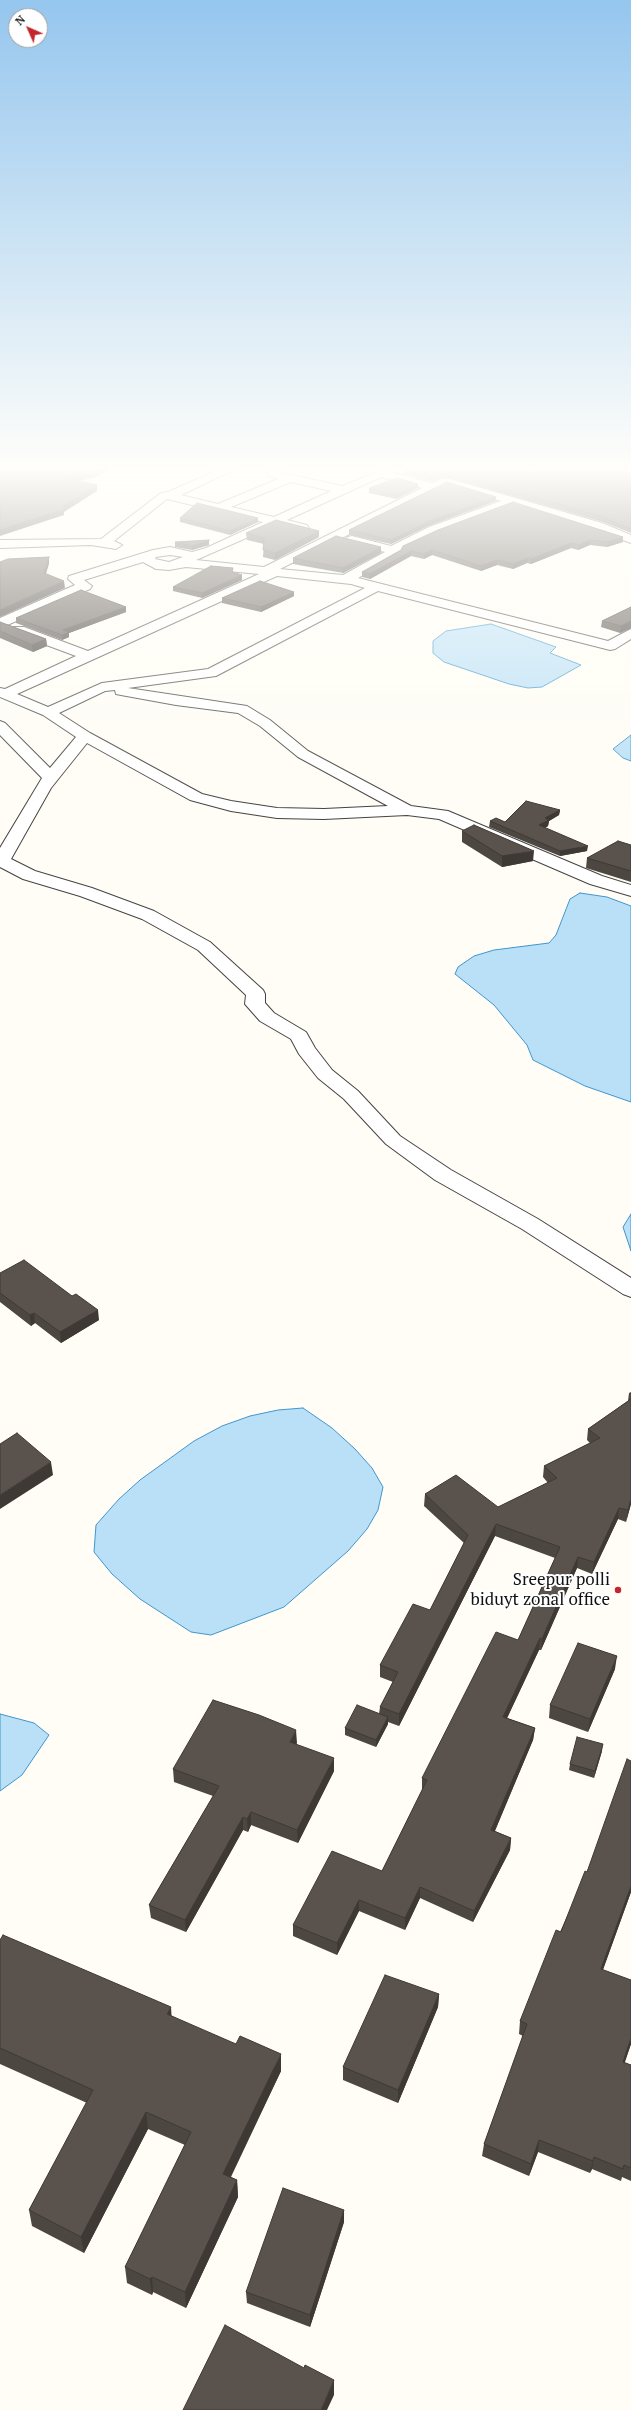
<!DOCTYPE html>
<html>
<head>
<meta charset="utf-8">
<style>
  body { margin:0 }
  #map { position:relative; width:631px; height:2410px; overflow:hidden; background:#fffdf5; font-family:"PT Serif",serif }
  canvas { display:block }
  .north { position:absolute; left:8px; top:8px; width:40px; height:40px; box-sizing:border-box; background:#fff; border:1px solid #a0a0a0; border-radius:50%; rotate:315deg; font-size:11px; font-weight:700; line-height:16px; text-align:center; color:#111 }
  .north::after { content:''; display:block; margin:auto; width:14px; height:18px; background:#c4262e; clip-path:polygon(50% 0,100% 100%,50% 72%,0 100%) }
</style>
</head>
<body>
<div id="map">
<canvas width="631" height="2410"></canvas>
<div class="north">N</div>
</div>
<script>
const context = document.querySelector('canvas').getContext('2d');
context.lineJoin = 'round';
function fill(path, color) {
  context.fillStyle = color;
  context.fill(path, 'evenodd');
}
function poly(rows) {
  const path = new Path2D();
  for (const r of rows) {
    path.moveTo(r[0], r[1]);
    for (let i = 2; i < r.length; i += 2) path.lineTo(r[i], r[i + 1]);
  }
  return path;
}
function strokePath(path, color, width, dash) {
  context.strokeStyle = color;
  context.lineWidth = width;
  context.lineCap = dash ? 'butt' : 'round';
  context.setLineDash(dash || []);
  context.stroke(path);
}
function drawText(font, color, halo, rows, align = 'center') {
  context.font = font + ' "PT Serif",serif';
  context.lineWidth = 4;
  context.setLineDash([]);
  context.textBaseline = 'middle';
  context.strokeStyle = halo;
  context.fillStyle = color;
  for (const [text, x, y, turn = 0] of rows) {
    context.save();
    context.translate(x, y);
    context.rotate((+turn || 0) * Math.PI / 180);
    context.textAlign = isNaN(turn) ? turn : align;
    if (halo) context.strokeText(text, 0, 0);
    context.fillText(text, 0, 0);
    context.restore();
  }
}
const water = poly([
  [491,624,556,647,550,653,581,665,542,687,528,688,509,684,444,662,433,653,433,641,446,631,491,624],
  [631,735,631,761,623,758,613,749,631,735],
  [580,893,607,897,631,906,631,1102,585,1086,533,1060,527,1045,494,1005,455,974,458,967,474,956,494,950,549,943,556,935,570,899,580,893],
  [631,1214,631,1251,623,1227,631,1214],
  [303,1408,332,1428,355,1449,372,1468,383,1487,378,1510,367,1529,348,1551,284,1607,211,1635,191,1632,140,1599,112,1574,94,1552,96,1525,119,1499,140,1480,194,1441,222,1426,250,1416,278,1410,303,1408],
  [0,1714,34,1723,49,1735,22,1775,0,1791,0,1714]
]);
fill(water, '#b9e0f7');
strokePath(water, '#3f96cf', 1);
const minor = poly([
  [218,470,233,470,181,495,218,504,278,479,269,476,267,474,272,470,286,470,283,473,342,486,382,470,432,483,442,479,450,479,602,523,631,535,631,543,590,528,513,505,437,533,402,550,400,554,358,578,608,641,631,629,631,639,615,649,610,650,378,591,216,676,128,688,247,706,270,720,308,751,411,806,448,811,602,876,631,885,631,896,590,884,439,819,407,815,324,819,277,818,231,811,190,800,87,743,51,788,11,859,35,871,92,888,154,911,210,942,263,990,265,994,265,1003,274,1013,306,1032,315,1048,332,1070,358,1091,400,1136,451,1170,538,1219,631,1278,631,1297,623,1294,522,1229,435,1180,386,1144,344,1099,318,1078,299,1054,291,1039,260,1021,245,1004,246,995,198,950,142,919,80,896,23,879,0,867,0,848,42,778,0,735,0,721,5,723,50,768,76,737,43,715,0,697,0,688,5,689,76,656,14,633,12,630,14,627,24,627,88,651,259,574,186,567,169,570,156,569,143,562,84,580,92,586,90,589,5,626,0,627,0,618,75,585,68,579,69,576,153,550,170,547,192,552,206,548,263,522,167,499,114,541,122,545,116,549,91,545,0,548,0,540,101,539,161,493,168,492,218,470],
  [381,477,422,488,264,567,196,560,276,525,303,532,307,531,309,528,307,525,287,520,381,477],
  [291,482,331,491,274,517,231,507,291,482],
  [447,485,501,501,429,527,391,546,352,536,348,537,346,540,348,543,385,552,343,575,280,569,447,485],
  [170,555,183,557,169,562,155,559,156,557,170,555],
  [277,576,351,584,365,588,208,669,102,683,48,707,17,694,277,576],
  [115,690,116,694,121,695,176,705,238,713,260,726,298,757,388,806,324,809,277,808,231,801,202,794,90,733,59,713,105,691,115,690]
]);
strokePath(minor, '#444', 2);
fill(minor, '#fff');
fill(poly([
  [405,470,535,472,631,473,631,533,603,522,450,478,441,478,432,481,404,474],
  [418,484,418,488,396,499,369,493,369,488],
  [496,497,496,501,428,526,391,544,349,535,349,530],
  [180,518,258,522,230,535,180,522],
  [246,533,319,537,275,560,263,557,264,544,247,540],
  [623,537,623,542,607,547,590,545,578,550,571,548,531,564,527,563,513,569,497,565,481,571,432,555,424,559,411,556,370,579,362,577,362,572,401,550],
  [175,542,209,545,192,550,175,547],
  [381,553,343,573,293,564,293,558],
  [242,575,242,580,202,598,173,591,173,587],
  [294,596,261,612,222,603,222,598],
  [126,607,126,612,69,633,69,637,62,640,16,623,16,618],
  [631,607,631,628,620,633,601,627,602,621],
  [0,622,46,639,47,646,33,652,0,638],
  [560,810,559,815,549,821,548,826,545,828,587,851,560,856,489,827,490,821,505,822],
  [462,831,533,861,502,867,462,842],
  [631,845,631,882,586,868,587,858],
  [0,1273,72,1296,99,1320,61,1343,35,1323,31,1326,0,1302],
  [631,1392,631,1504,626,1522,618,1519,592,1574,577,1568,541,1650,539,1650,507,1718,535,1728,533,1740,495,1831,511,1838,510,1850,473,1922,420,1898,405,1930,359,1911,337,1955,293,1936,293,1925,382,1871,422,1790,422,1778,518,1640,555,1558,495,1536,399,1726,388,1722,388,1724,376,1747,345,1735,345,1728,379,1714,380,1707,393,1682,380,1677,380,1665,430,1610,464,1543,424,1506,425,1494,498,1507,548,1483,543,1477,544,1466,590,1443,587,1440,588,1429,628,1401,629,1393],
  [615,1669,588,1732,549,1718,550,1705],
  [297,1743,296,1744,334,1771,298,1843,251,1825,248,1832,243,1830,186,1932,151,1918,149,1905,213,1796,174,1782,173,1769],
  [602,1751,594,1778,569,1770,570,1764],
  [631,1761,631,1892,603,1969,631,2044,624,2063,631,2065,631,2181,622,2177,621,2181,592,2169,590,2173,538,2152,529,2176,482,2156,484,2144,523,2036,519,2034,520,2021,587,1872],
  [0,1940,172,2016,281,2071,231,2177,237,2180,238,2197,186,2308,153,2292,152,2295,127,2283,125,2267,185,2145,148,2129,84,2253,32,2226,29,2210,87,2103,0,2064],
  [439,1994,438,2007,398,2103,343,2080,343,2067],
  [344,2210,344,2222,310,2327,247,2303,246,2292]
]), '#4d4742');
fill(poly([
  [98,470,108,470,97,477,65,484,65,478],
  [442,473,441,478,432,481,432,477],
  [418,484,418,488,396,499,396,495],
  [97,485,97,491,64,512,64,515,0,536,0,530,63,506],
  [496,497,496,501,428,526,391,544,391,540,429,521],
  [258,518,258,522,230,535,230,531],
  [319,531,319,537,275,560,275,553],
  [623,537,623,542,607,547,608,542],
  [209,540,209,545,192,550,192,546],
  [590,540,590,545,578,550,579,545],
  [571,543,571,548,531,564,531,559],
  [381,547,381,553,343,573,343,568],
  [432,550,432,555,424,559,424,554],
  [411,551,411,556,370,579,370,574],
  [49,557,49,564,44,580,44,573],
  [528,558,527,563,513,569,513,564],
  [497,560,497,565,481,571,481,566],
  [242,575,242,580,202,598,202,593],
  [64,581,65,588,0,617,0,610],
  [294,592,294,596,261,612,261,607],
  [126,607,126,612,69,633,69,637,62,640,63,630],
  [631,621,631,628,620,633,621,626],
  [46,639,47,646,33,652,32,645],
  [560,810,559,815,549,821,548,826,539,831,539,825,545,818],
  [588,846,587,851,560,856,560,851],
  [534,851,533,861,502,867,502,856],
  [98,1310,99,1320,61,1343,60,1332],
  [34,1313,35,1323,31,1326,30,1315],
  [51,1462,53,1475,0,1509,0,1495],
  [631,1499,631,1504,626,1522,628,1510],
  [619,1508,618,1519,592,1574,594,1562],
  [496,1524,495,1536,399,1726,399,1714],
  [578,1557,577,1568,541,1650,542,1639],
  [540,1638,539,1650,502,1729,503,1717],
  [617,1656,615,1669,588,1732,590,1719],
  [388,1717,388,1724,376,1747,376,1740],
  [535,1728,533,1740,490,1842,491,1830],
  [296,1730,297,1743,290,1755,290,1742],
  [603,1744,602,1751,594,1778,595,1771],
  [334,1758,334,1771,298,1843,297,1830],
  [251,1812,251,1825,248,1832,247,1819],
  [243,1817,243,1830,186,1932,185,1920],
  [511,1838,510,1850,473,1922,474,1911],
  [631,1886,631,1892,599,1981,601,1969],
  [420,1887,420,1898,405,1930,405,1918],
  [359,1900,359,1911,337,1955,337,1943],
  [439,1994,438,2007,398,2103,398,2090],
  [171,2007,172,2023,167,2014],
  [631,2038,631,2044,621,2074,623,2062],
  [281,2054,281,2071,224,2190,223,2174],
  [146,2112,148,2129,84,2253,81,2237],
  [539,2140,538,2152,529,2176,531,2164],
  [594,2157,592,2169,590,2173],
  [237,2180,238,2197,186,2308,185,2292],
  [344,2210,344,2222,310,2327,310,2315],
  [152,2277,153,2292,152,2295,150,2279],
  [334,2380,334,2395,327,2410,321,2410]
]), '#3f3936');
const building = poly([
  [0,470,98,470,65,478,97,485,63,506,64,509,0,530,0,470],
  [405,470,526,470,535,472,542,470,621,470,631,473,631,529,603,517,451,473,442,473,432,477,405,470],
  [397,478,418,484,396,495,369,488,397,478],
  [447,482,496,497,429,521,391,540,349,530,447,482],
  [513,502,623,537,608,542,590,540,579,545,571,543,531,559,528,558,513,564,497,560,481,566,432,550,424,554,411,551,370,574,362,572,401,550,403,546,438,530,513,502],
  [197,503,258,518,230,531,180,518,197,503],
  [276,520,319,531,275,553,263,550,264,538,246,533,276,520],
  [336,536,381,547,343,568,293,558,336,536],
  [209,540,192,546,175,542,209,540],
  [49,557,44,573,64,581,0,610,0,562,8,559,49,557],
  [211,566,233,568,232,572,242,575,202,593,173,587,211,566],
  [260,581,294,592,261,607,222,598,260,581],
  [81,590,126,607,63,630,69,632,62,635,16,618,81,590],
  [631,607,631,621,621,626,602,621,631,607],
  [0,622,46,639,32,645,0,631,0,622],
  [526,801,560,810,545,818,549,820,539,825,588,846,560,851,490,821,496,818,505,822,526,801],
  [474,825,534,851,502,856,462,831,474,825],
  [618,841,631,845,631,871,587,858,618,841],
  [24,1260,72,1296,76,1294,98,1310,60,1332,34,1313,30,1315,0,1293,0,1273,24,1260],
  [631,1399,631,1499,628,1510,619,1508,594,1562,578,1557,542,1639,540,1638,503,1717,535,1728,491,1830,511,1838,474,1911,420,1887,405,1918,359,1900,337,1943,293,1925,332,1851,382,1871,427,1780,422,1778,496,1632,518,1640,560,1547,496,1524,399,1714,380,1707,398,1672,380,1665,413,1604,430,1610,468,1535,425,1494,456,1475,498,1507,557,1478,544,1466,600,1438,588,1429,631,1399],
  [17,1433,51,1462,0,1495,0,1444,17,1433],
  [578,1643,617,1656,590,1719,550,1705,578,1643],
  [213,1700,259,1715,296,1730,290,1742,334,1758,297,1830,251,1812,247,1819,243,1817,185,1920,149,1905,219,1786,173,1769,213,1700],
  [357,1705,388,1717,376,1740,345,1728,357,1705],
  [577,1737,603,1744,595,1771,570,1764,577,1737],
  [627,1759,631,1761,631,1886,601,1969,631,1980,631,2038,623,2062,631,2065,631,2168,624,2165,623,2169,594,2157,593,2161,539,2140,531,2164,484,2144,527,2024,520,2021,556,1930,561,1932,585,1871,587,1872,627,1759],
  [3,1935,171,2007,167,2014,236,2044,240,2036,281,2054,223,2174,237,2180,185,2292,152,2277,150,2279,125,2267,191,2132,146,2112,81,2237,29,2210,93,2090,0,2048,0,1940,3,1935],
  [385,1975,439,1994,398,2090,343,2067,385,1975],
  [283,2188,344,2210,310,2315,246,2292,283,2188],
  [225,2325,304,2368,305,2365,334,2380,321,2410,183,2410,225,2325]
]);
fill(building, '#5a524d');
strokePath(building, '#3f3936', 1);
const sky = context.createLinearGradient(0, 0, 0, 807);
sky.addColorStop(0, '#95c6ee');
sky.addColorStop(0.58, '#fffefa');
sky.addColorStop(1, '#fffefa00');
context.fillStyle = sky;
context.fillRect(0, 0, 631, 807);
for (const [x, y, r, color] of [
  [618,1590,4,"#c4262e"]
]) {
  const dot = new Path2D();
  dot.arc(x, y, r, 0, 2 * Math.PI);
  context.fillStyle = color;
  context.fill(dot);
  strokePath(dot, '#fff', 1.5);
}
drawText('17px', '#111', '#fff', [
  ["Sreepur polli",610,1580],
  ["biduyt zonal office",610,1600]
], 'right');
</script>
</body>
</html>
